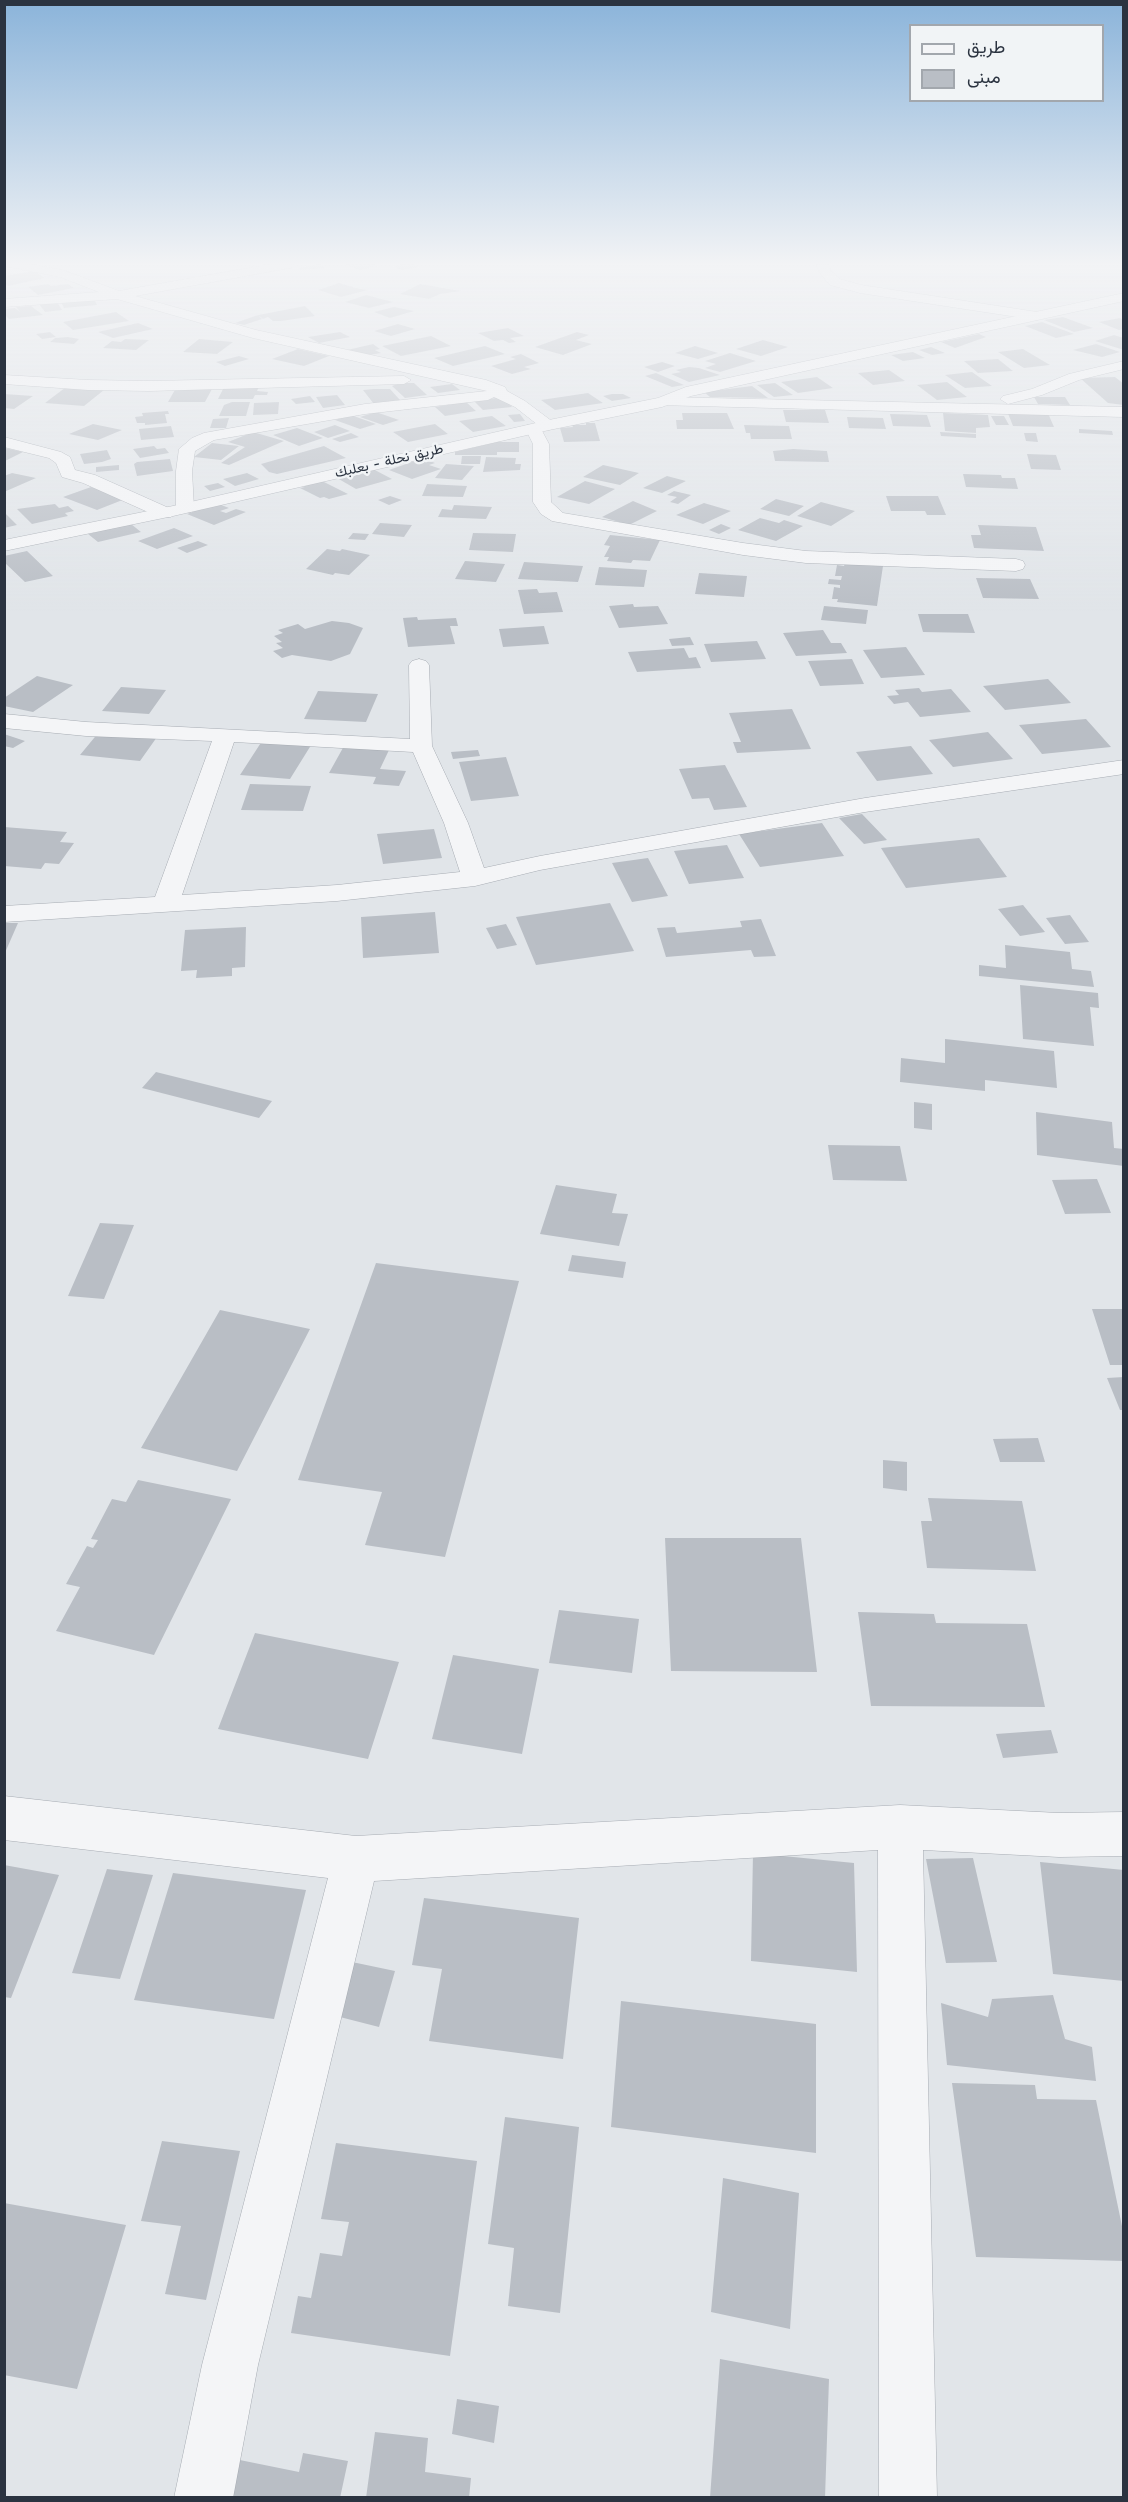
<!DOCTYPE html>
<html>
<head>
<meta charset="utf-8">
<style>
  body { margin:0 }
  #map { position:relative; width:1128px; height:2502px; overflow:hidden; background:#e1e5e9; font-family:"Work Sans",Vazirmatn,sans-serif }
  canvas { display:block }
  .frame { position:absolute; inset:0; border:6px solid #2b3340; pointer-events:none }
  .legend { position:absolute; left:909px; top:24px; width:195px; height:78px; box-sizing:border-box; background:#f1f4f6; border:2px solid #a2a7ad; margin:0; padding:8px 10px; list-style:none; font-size:18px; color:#2b3340 }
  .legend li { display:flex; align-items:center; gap:12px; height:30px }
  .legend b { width:30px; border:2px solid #a2a7ad }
</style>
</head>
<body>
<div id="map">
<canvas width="1128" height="2502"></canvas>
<div class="frame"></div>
<ul class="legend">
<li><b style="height:8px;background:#f4f5f7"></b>طريق</li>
<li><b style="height:16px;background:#b9bec5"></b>مبنى</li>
</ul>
</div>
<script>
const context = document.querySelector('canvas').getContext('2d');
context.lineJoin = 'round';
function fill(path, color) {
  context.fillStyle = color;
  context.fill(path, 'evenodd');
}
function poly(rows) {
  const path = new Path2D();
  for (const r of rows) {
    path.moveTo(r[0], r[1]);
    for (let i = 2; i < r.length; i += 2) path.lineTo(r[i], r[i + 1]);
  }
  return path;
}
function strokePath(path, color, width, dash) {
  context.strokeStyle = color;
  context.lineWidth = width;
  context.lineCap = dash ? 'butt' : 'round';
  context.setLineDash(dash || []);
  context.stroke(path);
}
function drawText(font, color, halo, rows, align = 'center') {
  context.font = font + ' "Work Sans",Vazirmatn,sans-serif';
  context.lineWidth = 5;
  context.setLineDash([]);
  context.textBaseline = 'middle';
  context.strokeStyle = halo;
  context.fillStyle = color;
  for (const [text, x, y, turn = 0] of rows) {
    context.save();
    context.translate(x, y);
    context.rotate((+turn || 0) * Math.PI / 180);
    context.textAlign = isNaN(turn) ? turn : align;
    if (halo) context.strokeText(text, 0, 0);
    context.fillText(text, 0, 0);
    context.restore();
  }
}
fill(poly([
  [370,263,378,266,359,270,345,264],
  [410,263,419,267,402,270,393,266],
  [320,264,324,268,300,270,299,268],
  [34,271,45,278,8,286,4,283,4,276],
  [339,283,356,288,368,290,341,297,318,290],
  [48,284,51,286,68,284,74,288,38,295,28,287],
  [420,284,461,291,440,294,429,299,400,294],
  [366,295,393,302,369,308,345,302],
  [94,298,97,305,64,308,61,302],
  [57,302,62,310,45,312,39,304],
  [31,306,43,315,9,319,4,314,4,309,15,308,20,312,16,307],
  [305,306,315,316,281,321,273,321,268,317,263,319,258,315],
  [394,307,414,311,390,318,374,312],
  [116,312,129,321,73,330,63,322],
  [258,315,262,319,244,325,235,323],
  [1063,317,1093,328,1074,332,1044,320],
  [1120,318,1124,320,1124,329,1119,330,1099,322],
  [1042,322,1074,334,1056,338,1025,326],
  [138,323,153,329,113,338,98,332],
  [398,324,415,329,391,336,374,331],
  [508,328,524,336,510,338,516,342,509,343,503,340,494,341,478,333],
  [50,332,56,337,42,339,36,334],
  [340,332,350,337,319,343,308,337],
  [577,332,589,335,576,340,592,344,563,355,535,347],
  [979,334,986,337,955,348,941,342],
  [1114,335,1124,338,1124,350,1095,341],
  [431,336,451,346,401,356,382,346],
  [68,337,79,339,74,344,50,342,55,338],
  [125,339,149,340,136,350,103,348,112,341,121,342],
  [199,339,233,342,217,354,183,352],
  [763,340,788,347,761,356,736,349],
  [373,344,380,349,375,350,381,353,364,356,343,351],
  [1096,344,1120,352,1102,357,1073,350],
  [485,346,505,354,453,366,434,358],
  [695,346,718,353,698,359,675,353],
  [931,347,945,353,932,355,919,350],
  [298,349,329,356,304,366,272,359],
  [1023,349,1050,365,1024,368,998,352],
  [913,352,925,358,903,361,891,355],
  [730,353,756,361,720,372,705,368,716,364,705,361],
  [521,354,539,363,524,367,531,369,512,374,491,366,516,359,510,357],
  [239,356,249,359,225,366,216,362],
  [998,359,1013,371,978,373,964,361],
  [662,362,675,366,658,372,644,367],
  [689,367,699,368,720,375,689,382,671,374,681,372,676,370],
  [889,370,905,381,873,385,858,373],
  [972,372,992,386,965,388,945,375],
  [656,373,684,385,672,387,645,376],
  [817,377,833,388,798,393,781,382],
  [1115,377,1124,384,1124,405,1108,403,1080,378],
  [947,382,967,397,937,400,917,385],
  [400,383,414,383,427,395,405,398,392,386],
  [775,383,793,395,774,397,757,385],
  [452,384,460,390,438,393,430,387],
  [752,386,768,398,710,397,704,392],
  [66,387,104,390,84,406,45,403],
  [224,387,259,387,257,391,268,392,267,395,255,395,253,399,218,399],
  [176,388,191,389,212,389,205,402,168,402],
  [374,389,390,389,400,400,374,404,363,390],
  [588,393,603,403,555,410,541,400],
  [4,394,33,396,14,409,4,408],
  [612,394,623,394,631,398,612,401,603,396],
  [337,395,345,405,323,408,316,397],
  [310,396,315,402,296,404,291,399],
  [503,397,512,407,483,410,474,401],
  [1034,397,1065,397,1070,405,1038,404],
  [232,402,250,402,246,416,219,416,224,405],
  [279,402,278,414,253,415,254,403],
  [466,402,476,411,445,416,435,407],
  [783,410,825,410,829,423,786,422],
  [168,411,169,414,165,414,167,423,145,425,145,423,137,423,135,417,143,416,142,413],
  [1007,411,1047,411,1054,427,1013,426],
  [376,412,399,420,383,425,360,417],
  [682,413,727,413,734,429,677,429,676,420,683,420],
  [943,413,988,415,990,427,976,428,976,433,945,431],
  [520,414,525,421,514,422,508,415],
  [890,414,927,415,931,427,893,426],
  [351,415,376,424,360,429,335,420],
  [492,416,506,426,473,432,459,421],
  [991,416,1004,416,1009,425,996,425],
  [847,417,883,418,886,429,849,428],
  [229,418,226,428,210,428,213,419],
  [586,423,595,423,600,441,564,442,560,428,573,427,572,425,586,425],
  [93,424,122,430,98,440,69,434],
  [435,424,448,434,408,442,393,432],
  [335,425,350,431,328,438,314,432],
  [744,425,789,426,792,439,751,439,750,433,746,433],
  [171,426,174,437,141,440,139,429],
  [297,428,323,438,299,446,273,435],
  [1079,429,1112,431,1113,435,1079,433],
  [253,432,284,441,229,465,221,463,245,447,228,442],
  [940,432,976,434,976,438,941,436],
  [351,433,359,437,340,442,332,439],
  [1024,433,1036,433,1038,442,1026,441],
  [497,442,519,442,519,452,497,452,497,455,455,455,455,452],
  [212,443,239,446,221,460,194,457],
  [154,446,157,449,165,448,169,453,140,458,133,449],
  [324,446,346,458,277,474,269,472,261,464],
  [5,448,23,452,5,461],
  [793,449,827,451,829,462,775,461,773,451],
  [107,450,111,459,102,462,84,464,80,454],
  [1027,454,1056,455,1061,470,1031,469],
  [462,456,481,456,480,464,461,464],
  [486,457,516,458,515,464,521,464,520,470,483,472],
  [423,458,435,463,429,465,441,469,412,479,389,470],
  [170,459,173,471,137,476,134,464,137,462],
  [446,464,474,466,462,480,435,478],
  [119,465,119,470,96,472,96,467],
  [603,465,639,473,620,485,583,477],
  [373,469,392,479,356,489,337,478],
  [12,473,36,478,4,492,4,476],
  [247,473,259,479,235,486,223,479],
  [963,474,1001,475,1002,478,1015,478,1018,489,966,487],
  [667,476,686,481,662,493,643,488],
  [320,480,348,494,329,499,324,497,320,498,300,488,305,487,301,485],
  [585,481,615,489,589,504,557,497],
  [218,483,225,487,210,491,204,486],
  [427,484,467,486,463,497,422,496],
  [91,487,125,499,97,510,63,497],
  [674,491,691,495,678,504,670,502,677,497,667,495],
  [390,496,402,500,389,505,378,500],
  [886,496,938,496,946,515,927,515,925,511,891,511],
  [776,499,804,506,789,516,760,509],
  [633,501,657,511,629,525,602,517],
  [821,502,855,511,831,526,797,516],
  [216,503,229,508,220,511,226,513,236,509,246,512,214,525,187,514],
  [704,503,731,511,703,524,676,515],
  [55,504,59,508,68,506,74,511,65,513,68,516,32,524,17,509],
  [454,505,492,507,486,519,438,517,442,509,452,510],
  [4,512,17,525,4,528],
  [760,518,779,523,784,520,803,526,776,541,738,530],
  [380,523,412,525,404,537,372,534],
  [131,524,141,532,98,542,88,534],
  [721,524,731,528,719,534,709,530],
  [978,525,1036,527,1044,551,974,548,971,535,981,535],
  [174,528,193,536,157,549,138,541],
  [353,533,369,534,365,540,348,539],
  [473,533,516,534,513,552,469,550],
  [610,535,660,540,650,561,633,560,631,563,607,561,609,557,604,557,610,546,604,545],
  [198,541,208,545,187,553,177,548],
  [327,549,340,551,342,549,370,555,349,575,335,573,333,575,306,569],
  [27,551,53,576,25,582,4,562,4,556],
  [465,561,505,564,496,582,455,579],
  [524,562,583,566,578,582,518,579],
  [845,563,883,566,877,606,837,602,838,599,832,599,834,587,840,588,840,585,828,584,829,579,841,580,842,576,835,576,837,565,844,566],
  [599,567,647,570,644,587,595,585],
  [699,573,747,576,744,597,695,594],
  [976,578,1030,579,1039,599,983,598],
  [537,589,539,593,557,592,563,612,524,614,518,590],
  [633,604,634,607,658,606,668,624,619,628,609,606],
  [824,606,868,610,866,624,821,620],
  [918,614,968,614,975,633,923,632],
  [417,617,418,620,456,618,458,626,450,626,455,644,408,647,403,618],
  [332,621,349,623,363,628,350,654,331,661,292,655,282,658,273,651,283,648,276,643,282,642,274,636,283,633,278,630,298,624,305,629],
  [544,626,549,644,503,647,499,629],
  [823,630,831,643,841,643,847,653,796,656,783,633],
  [690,637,694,645,672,646,669,639],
  [757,641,766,659,711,662,704,644],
  [906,647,925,675,881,678,863,650],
  [684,648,689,658,696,657,701,668,637,672,628,652],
  [852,659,864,684,820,686,808,661],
  [37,676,73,685,33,712,4,706,4,698],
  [1048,679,1071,703,1005,710,983,686],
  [121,687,166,690,149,714,102,711],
  [919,688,922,692,951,689,971,712,920,717,908,702,894,704,887,696,899,695,895,690],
  [318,691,378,694,366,722,304,719],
  [792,709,811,749,737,753,733,742,741,742,729,713],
  [1086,719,1111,747,1042,754,1019,725],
  [99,732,157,737,140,761,80,755],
  [988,732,1013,759,953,767,929,740],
  [4,734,25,741,13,748,4,746],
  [264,738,313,742,290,779,240,775],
  [344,746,389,750,380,769,406,771,399,786,373,784,376,777,329,773],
  [911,746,933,774,877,781,856,752],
  [478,750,480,756,453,759,451,752],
  [506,757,519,796,471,801,459,762],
  [725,765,747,807,714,810,709,798,692,799,679,769],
  [250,784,311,786,303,811,241,810],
  [862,814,887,840,864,844,839,818],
  [822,823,844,856,760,867,739,834],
  [4,827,67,832,60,842,74,843,59,864,45,863,41,869,4,866],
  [434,829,442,858,383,864,377,834],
  [979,838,1007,877,906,888,881,848],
  [727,845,744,878,689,884,674,851],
  [648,858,668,896,632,902,612,863],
  [610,903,634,951,536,965,516,917],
  [1023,905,1045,932,1020,936,998,909],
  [435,912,439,953,363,958,361,917],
  [1070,915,1089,942,1065,944,1046,918],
  [761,919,776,956,754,957,751,950,666,957,657,928,675,927,677,933,742,927,740,921],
  [4,923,18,923,4,955],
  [506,924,517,945,497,949,486,928],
  [246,927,245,967,232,968,232,976,196,978,197,970,181,971,185,930],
  [1005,945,1070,952,1072,969,1091,971,1094,987,979,976,979,965,1006,968],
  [1020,985,1098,993,1099,1008,1090,1007,1094,1046,1023,1039],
  [945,1039,1054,1051,1057,1088,985,1080,985,1091,900,1082,901,1058,945,1063],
  [156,1072,272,1101,259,1118,142,1088],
  [914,1102,932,1104,932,1130,914,1128],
  [1036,1112,1112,1122,1114,1148,1124,1149,1124,1166,1037,1155],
  [828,1145,900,1146,907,1181,833,1180],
  [1097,1179,1111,1213,1065,1214,1052,1180],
  [556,1185,617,1194,612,1213,628,1214,619,1246,540,1234],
  [100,1223,134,1225,104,1299,68,1296],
  [572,1255,626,1262,623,1278,568,1271],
  [376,1263,519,1281,445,1557,365,1545,382,1492,298,1480],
  [1092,1309,1124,1309,1124,1365,1110,1365],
  [220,1310,310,1329,237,1471,141,1448],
  [1124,1377,1124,1410,1120,1410,1107,1378],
  [1038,1438,1045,1462,1000,1462,993,1439],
  [883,1460,907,1462,907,1491,883,1488],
  [138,1480,231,1499,154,1655,56,1631,80,1587,66,1584,87,1546,93,1548,98,1540,91,1539,112,1499,126,1502],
  [928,1498,1022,1501,1036,1571,927,1568,921,1521,932,1521],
  [665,1538,801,1538,817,1672,671,1671],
  [559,1610,639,1619,632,1673,549,1663],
  [858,1612,934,1614,936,1623,1027,1624,1045,1707,871,1706],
  [255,1633,399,1662,368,1759,218,1729],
  [453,1655,539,1669,522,1754,432,1739],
  [1051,1730,1058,1753,1003,1758,996,1734],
  [753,1853,854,1863,857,1972,751,1961],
  [973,1858,997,1962,946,1963,926,1859],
  [1040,1862,1124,1870,1124,1981,1053,1974],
  [4,1865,59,1875,11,1998,4,1997],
  [107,1869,153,1875,120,1979,72,1973],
  [173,1873,306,1890,274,2019,134,2000],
  [424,1898,579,1918,563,2059,429,2041,442,1969,412,1965],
  [352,1962,395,1971,379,2027,336,2016],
  [1053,1995,1065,2039,1092,2047,1096,2081,947,2065,941,2003,988,2017,992,1999],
  [621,2001,816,2024,816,2153,611,2127],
  [952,2083,1035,2085,1037,2099,1096,2100,1124,2236,1124,2261,976,2257],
  [505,2117,579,2127,560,2313,508,2306,514,2248,488,2244],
  [162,2141,240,2151,206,2300,165,2294,181,2226,141,2221],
  [336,2143,477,2161,450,2356,291,2333,298,2296,311,2298,320,2253,342,2256,349,2222,321,2219],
  [723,2178,799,2193,790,2329,711,2312],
  [4,2203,126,2225,77,2389,4,2375],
  [720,2359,829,2379,825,2498,710,2498],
  [457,2399,499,2406,494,2443,452,2434],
  [375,2432,428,2438,425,2472,471,2478,469,2498,366,2498],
  [303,2453,348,2461,340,2498,210,2498,220,2456,299,2472]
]), '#b9bec5');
const minor = poly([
  [4,263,24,263,63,270,119,291,276,263,295,263,294,267,290,268,135,296,256,330,486,380,505,387,507,391,525,401,557,425,549,430,539,425,549,444,551,502,563,513,743,543,806,551,1016,559,1023,561,1025,565,1023,569,1016,571,806,563,743,555,552,521,541,514,533,502,533,444,525,428,527,425,538,425,515,407,494,397,488,400,365,414,214,440,195,451,192,471,194,508,191,512,179,512,176,508,176,471,179,449,192,438,204,433,365,404,487,391,253,338,117,299,4,307,4,299,99,292,60,277,4,266,4,263],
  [816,263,828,263,831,271,840,279,861,285,1037,312,1044,316,1037,320,860,293,830,285,819,272,816,263],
  [1124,361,1124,369,1079,380,1042,395,1008,404,1000,399,1003,396,1032,389,1069,374,1124,361],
  [4,375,88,380,149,381,404,376,411,380,404,384,149,391,88,390,4,384,4,375],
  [662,397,1124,407,1124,417,657,405,654,402,662,397],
  [4,437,61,452,70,457,75,470,95,475,171,509,174,513,171,517,159,517,83,483,62,477,56,463,49,458,4,447,4,437],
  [419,659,426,661,429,665,432,746,468,823,484,868,540,856,865,798,1124,760,1124,774,865,812,540,870,475,886,337,901,4,922,4,906,155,897,212,741,86,736,4,728,4,714,86,722,410,739,409,665,412,661,419,659],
  [234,742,413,752,444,823,460,872,337,885,182,895,234,742],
  [4,1796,356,1836,900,1805,1059,1813,1124,1812,1124,1856,1059,1857,923,1850,937,2498,879,2498,878,1850,374,1881,258,2365,233,2498,174,2498,202,2365,328,1878,4,1840,4,1796]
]);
const tertiary = poly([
  [1124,293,1124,301,691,396,662,407,549,430,173,516,4,551,4,540,173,506,549,420,658,398,686,387,1124,293]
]);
strokePath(minor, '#a7acb3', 1);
strokePath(tertiary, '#a7acb3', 1);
fill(minor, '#f4f5f7');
fill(tertiary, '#f4f5f7');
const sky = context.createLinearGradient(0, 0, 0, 613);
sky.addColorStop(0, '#8bb4da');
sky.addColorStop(0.43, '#f2f3f5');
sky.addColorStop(1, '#f2f3f500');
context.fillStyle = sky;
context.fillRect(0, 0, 1128, 613);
drawText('14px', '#2b3340', '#f1f4f6', [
  ["طريق نحلة - بعلبك",389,461,-13]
]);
</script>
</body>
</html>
